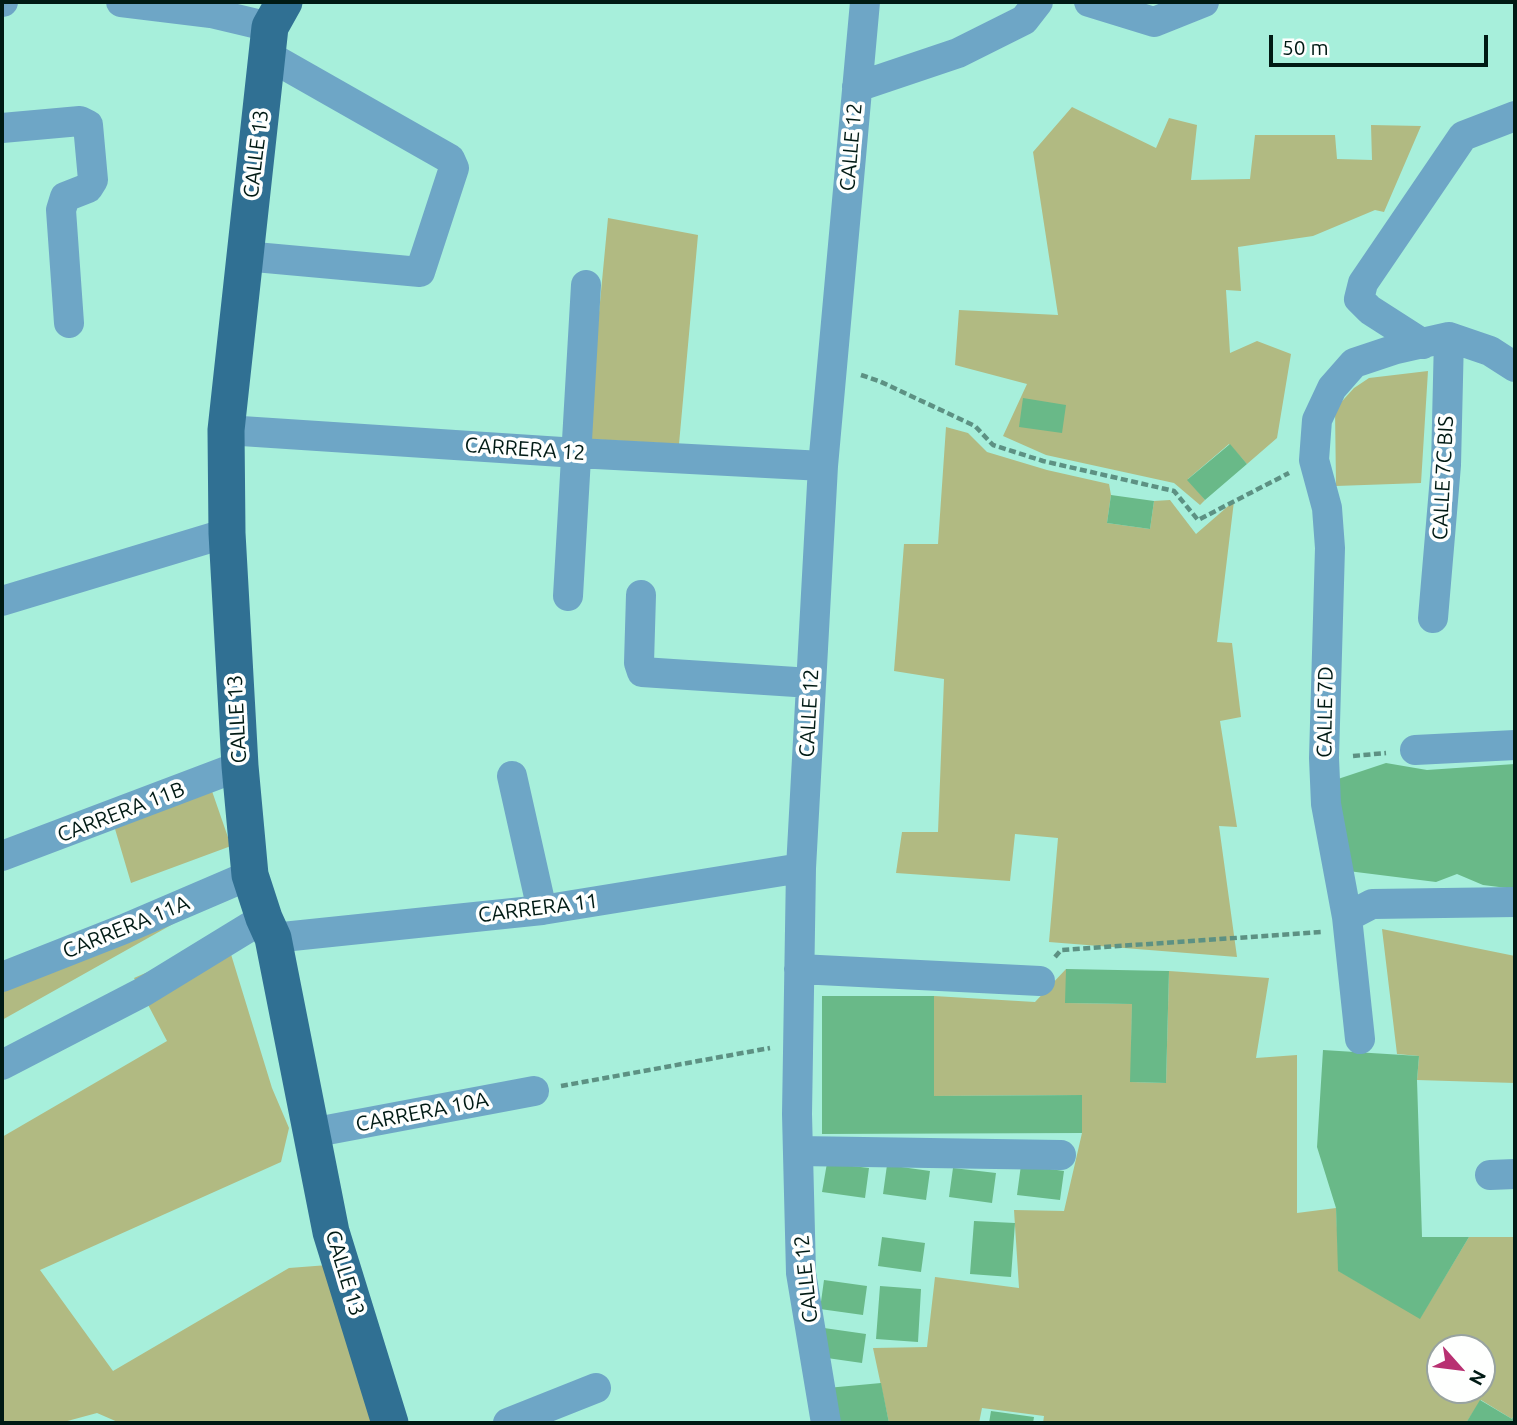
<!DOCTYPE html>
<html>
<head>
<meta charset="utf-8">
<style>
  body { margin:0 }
  #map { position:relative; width:1517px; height:1425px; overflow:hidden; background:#a7efdb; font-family:Ubuntu,sans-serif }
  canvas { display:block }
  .frame { position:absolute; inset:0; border:4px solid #001a14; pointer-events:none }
  .north { position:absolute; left:1426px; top:1334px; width:70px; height:70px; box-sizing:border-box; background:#fefffe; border:2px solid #98a3a0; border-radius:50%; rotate:118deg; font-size:19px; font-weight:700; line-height:28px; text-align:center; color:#001a14 }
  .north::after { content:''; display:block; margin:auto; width:24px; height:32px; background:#b83172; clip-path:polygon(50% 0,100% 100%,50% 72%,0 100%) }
  .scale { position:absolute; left:1269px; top:35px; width:219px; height:32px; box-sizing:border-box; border:4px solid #001a14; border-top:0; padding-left:9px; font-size:21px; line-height:24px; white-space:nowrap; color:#001a14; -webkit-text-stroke:5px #fefffe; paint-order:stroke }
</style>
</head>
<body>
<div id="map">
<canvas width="1517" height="1425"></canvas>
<div class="frame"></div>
<div class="north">N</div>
<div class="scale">50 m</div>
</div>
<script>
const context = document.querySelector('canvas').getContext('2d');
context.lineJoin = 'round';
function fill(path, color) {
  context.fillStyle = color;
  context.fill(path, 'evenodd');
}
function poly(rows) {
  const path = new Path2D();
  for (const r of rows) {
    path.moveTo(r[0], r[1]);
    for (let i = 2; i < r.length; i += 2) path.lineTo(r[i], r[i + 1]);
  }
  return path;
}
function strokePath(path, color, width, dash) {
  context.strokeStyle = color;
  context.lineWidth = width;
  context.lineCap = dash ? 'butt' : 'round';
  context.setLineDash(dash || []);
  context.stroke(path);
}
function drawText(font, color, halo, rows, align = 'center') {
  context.font = font + ' Ubuntu,sans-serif';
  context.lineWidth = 7;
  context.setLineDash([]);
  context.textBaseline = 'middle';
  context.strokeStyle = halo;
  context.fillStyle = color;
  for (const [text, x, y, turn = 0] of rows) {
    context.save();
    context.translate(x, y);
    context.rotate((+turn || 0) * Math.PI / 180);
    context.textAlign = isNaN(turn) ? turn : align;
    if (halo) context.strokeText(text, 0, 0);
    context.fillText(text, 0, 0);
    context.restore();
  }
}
fill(poly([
  [1072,107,1156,148,1169,118,1197,125,1191,180,1250,179,1255,135,1335,135,1337,159,1372,160,1371,125,1421,126,1384,212,1375,210,1313,236,1238,247,1241,291,1226,290,1230,353,1257,341,1291,354,1277,438,1247,464,1229,444,1188,479,1205,500,1200,505,1174,483,1046,455,1003,436,1027,384,955,365,959,310,1058,315,1033,152],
  [608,218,698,235,679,444,587,439],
  [1428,371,1421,483,1336,486,1335,409,1354,388,1369,378],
  [946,427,968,433,987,452,1047,470,1109,484,1111,495,1107,523,1150,529,1154,501,1170,500,1196,534,1234,501,1217,642,1232,643,1241,717,1220,721,1237,827,1219,826,1237,957,1049,942,1058,838,1015,834,1010,881,896,873,902,832,938,832,944,679,894,671,904,544,938,544],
  [204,768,231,846,131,883,110,812],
  [221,897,2,1020,2,972],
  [1382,929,1515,956,1515,1083,1417,1080,1419,1056,1397,1054],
  [226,938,272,1088,289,1128,281,1162,40,1270,113,1371,289,1268,328,1265,376,1423,120,1423,97,1413,60,1423,2,1423,2,1137,167,1041,134,978],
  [1066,969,1066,1003,1132,1004,1131,1082,1166,1083,1169,971,1269,978,1256,1058,1297,1055,1297,1213,1336,1208,1339,1271,1420,1318,1469,1237,1515,1237,1515,1413,1512,1419,1481,1400,1466,1423,1043,1423,1044,1416,982,1408,979,1423,889,1423,873,1348,927,1347,935,1277,1019,1288,1014,1210,1064,1211,1082,1133,1082,1095,934,1096,934,996,1035,1002],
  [1440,1348,1482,1348,1482,1390,1440,1390]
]), '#b1ba82');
fill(poly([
  [1023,398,1066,405,1062,433,1019,427],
  [1230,444,1247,464,1205,500,1187,480],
  [1111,495,1154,501,1150,529,1107,523],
  [1386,763,1427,770,1515,764,1515,889,1483,885,1457,874,1436,882,1348,871,1326,783],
  [1066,969,1169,971,1166,1083,1130,1082,1132,1004,1065,1003],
  [822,996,934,996,934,1096,1082,1095,1082,1133,822,1134],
  [1323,1050,1419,1056,1417,1080,1422,1237,1469,1237,1420,1319,1338,1271,1336,1208,1317,1147],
  [827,1163,869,1168,865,1198,822,1192],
  [887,1165,930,1171,926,1200,883,1194],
  [1021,1165,1064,1171,1060,1200,1017,1195],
  [953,1168,996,1173,992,1203,949,1197],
  [974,1221,1015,1223,1011,1277,970,1274],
  [882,1237,925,1243,921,1272,878,1266],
  [824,1280,867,1286,863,1315,820,1309],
  [880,1286,921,1289,918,1342,876,1339],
  [824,1328,866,1334,862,1363,820,1357],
  [881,1383,889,1423,832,1423,827,1388],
  [1480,1400,1512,1419,1515,1413,1515,1423,1466,1423],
  [991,1411,1034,1417,1033,1423,989,1423]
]), '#69b988');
strokePath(poly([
  [861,375,879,381,975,426,993,445,1043,461,1174,491,1198,520,1289,473],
  [1353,756,1386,753],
  [1055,957,1061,950,1322,932],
  [561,1086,770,1048]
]), '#5d9183', 4.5, [7, 3.5]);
strokePath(poly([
  [2,2,3,2],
  [121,2,211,13,270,27],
  [1089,2,1154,22,1204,2],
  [857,87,958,53,1024,20,1038,2],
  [2,128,80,121,88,125,93,180,88,188,65,197,61,210,69,323],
  [244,256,420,272,454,168,450,159,267,55],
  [1423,344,1370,310,1359,299,1363,283,1463,136,1515,116],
  [226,430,577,453,823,466],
  [641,595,639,663,642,672,811,683],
  [568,596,586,285],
  [2,601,227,533],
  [1433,618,1446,465,1449,337],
  [1415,750,1515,745],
  [512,776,542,910],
  [2,856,240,766],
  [1347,917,1372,904,1515,902],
  [273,938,542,910,801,868],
  [799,969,1040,981],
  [2,977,124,929,250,875],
  [1360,1039,1347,917,1326,804,1324,758,1330,548,1327,508,1314,460,1317,420,1332,388,1354,363,1396,349,1449,337,1490,351,1515,367],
  [2,1065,143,992,264,918],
  [311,1133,534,1091],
  [798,1151,1061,1155],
  [1490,1175,1515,1174],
  [508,1423,596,1388],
  [826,1423,801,1273,797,1114,801,868,823,466,865,2]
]), '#6ea6c6', 30);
strokePath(poly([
  [284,2,270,27,226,430,227,533,240,766,250,875,264,918,273,938,331,1232,390,1423]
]), '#307093', 37);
drawText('21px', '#001a14', '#fefffe', [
  ["CALLE 12",851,147,-85],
  ["CALLE 13",256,154,-83],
  ["CARRERA 12",525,449,4],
  ["CALLE 7C BIS",1443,478,-87],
  ["CALLE 7D",1325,712,-89],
  ["CALLE 12",809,713,-87],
  ["CALLE 13",237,719,-93],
  ["CARRERA 11B",121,812,-21],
  ["CARRERA 11",538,908,-7],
  ["CARRERA 11A",126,927,-22],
  ["CARRERA 10A",422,1112,-11],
  ["CALLE 13",345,1273,73],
  ["CALLE 12",806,1279,-96]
]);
</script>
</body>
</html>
